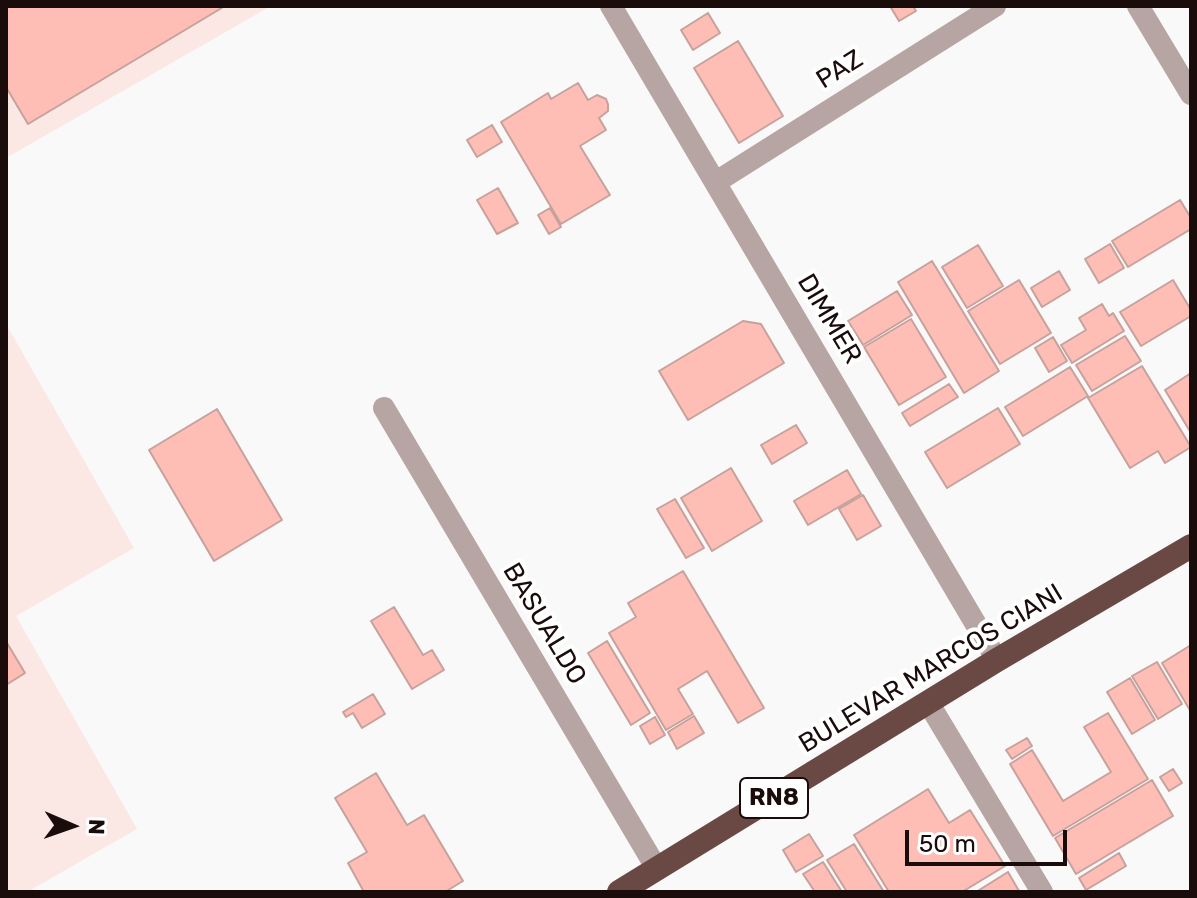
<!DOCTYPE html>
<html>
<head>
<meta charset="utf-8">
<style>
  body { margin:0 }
  #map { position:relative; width:1197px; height:898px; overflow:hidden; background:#f9f9f9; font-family:Rubik,sans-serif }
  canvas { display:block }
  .frame { position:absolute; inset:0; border:8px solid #190c0b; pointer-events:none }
  .north { position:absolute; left:32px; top:786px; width:80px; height:80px; -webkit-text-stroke:6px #fff; paint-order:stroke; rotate:92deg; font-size:22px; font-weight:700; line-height:32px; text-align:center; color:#190c0b }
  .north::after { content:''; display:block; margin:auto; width:28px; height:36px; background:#190c0b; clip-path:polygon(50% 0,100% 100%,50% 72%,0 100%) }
  .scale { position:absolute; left:905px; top:830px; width:162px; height:36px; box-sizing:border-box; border:4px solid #190c0b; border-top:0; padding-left:10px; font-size:24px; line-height:28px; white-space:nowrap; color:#190c0b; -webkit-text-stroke:6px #fff; paint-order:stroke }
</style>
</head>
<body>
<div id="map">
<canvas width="1197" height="898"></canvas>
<div class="frame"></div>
<div class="north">N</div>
<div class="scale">50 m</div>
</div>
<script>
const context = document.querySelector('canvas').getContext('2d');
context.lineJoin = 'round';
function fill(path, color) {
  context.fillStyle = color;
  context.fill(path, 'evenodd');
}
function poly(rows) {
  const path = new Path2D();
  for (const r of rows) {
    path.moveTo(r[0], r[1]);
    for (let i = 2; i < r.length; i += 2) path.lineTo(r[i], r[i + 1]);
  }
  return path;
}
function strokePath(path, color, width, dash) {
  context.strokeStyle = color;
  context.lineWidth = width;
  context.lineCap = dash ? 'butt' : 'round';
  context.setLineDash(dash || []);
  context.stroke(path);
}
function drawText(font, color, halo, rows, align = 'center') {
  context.font = font + ' Rubik,sans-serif';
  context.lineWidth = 8;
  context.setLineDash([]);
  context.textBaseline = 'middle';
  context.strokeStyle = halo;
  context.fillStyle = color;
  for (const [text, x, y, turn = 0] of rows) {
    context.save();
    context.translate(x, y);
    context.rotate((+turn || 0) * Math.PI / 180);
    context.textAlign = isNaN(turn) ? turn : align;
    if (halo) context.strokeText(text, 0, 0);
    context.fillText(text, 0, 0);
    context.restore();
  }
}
fill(poly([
  [6,6,271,6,6,158],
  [6,324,134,548,16,616,137,829,27,892,6,892]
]), '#fbe7e4');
const building = poly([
  [6,6,225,6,28,124,6,87,6,6],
  [890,6,913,6,916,11,899,21,890,6],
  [708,13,720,33,693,50,681,30,708,13],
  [738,41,783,116,739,143,694,68,738,41],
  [578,83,588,100,597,95,606,99,608,104,608,111,599,118,606,130,580,146,610,195,561,224,501,122,548,93,551,99,578,83],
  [492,125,502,142,477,157,467,140,492,125],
  [498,188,518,223,497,234,477,200,498,188],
  [1180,200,1191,218,1191,229,1128,267,1112,241,1180,200],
  [550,208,561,227,549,234,538,215,550,208],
  [1110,244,1124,268,1099,283,1085,259,1110,244],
  [978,245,1003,286,967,308,942,267,978,245],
  [932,261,999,371,964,393,898,282,932,261],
  [1059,271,1070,290,1042,307,1031,288,1059,271],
  [1019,280,1051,333,1000,364,968,311,1019,280],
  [1173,280,1191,310,1191,316,1141,346,1120,312,1173,280],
  [897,291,912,315,863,345,848,321,897,291],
  [1102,304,1109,316,1113,313,1124,331,1072,363,1061,345,1086,330,1079,318,1102,304],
  [911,319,946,377,899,405,864,347,911,319],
  [743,321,761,324,784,363,688,420,659,371,743,321],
  [1125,336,1141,361,1092,391,1076,365,1125,336],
  [1053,337,1067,361,1049,372,1035,348,1053,337],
  [1142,366,1191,447,1165,463,1158,451,1130,468,1088,398,1142,366],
  [1070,367,1088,396,1023,436,1005,407,1070,367],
  [1191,373,1191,433,1165,390,1191,373],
  [949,384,958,397,910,426,902,413,949,384],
  [998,408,1020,444,947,488,925,452,998,408],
  [217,409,282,520,214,561,149,450,217,409],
  [796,425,807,443,772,464,761,445,796,425],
  [731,468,762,521,712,551,681,498,731,468],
  [847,470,861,494,808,525,794,501,847,470],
  [863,495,881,526,857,540,839,509,863,495],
  [675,499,704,548,686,558,657,509,675,499],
  [683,571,764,708,738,723,707,671,678,689,693,714,666,730,609,633,636,617,628,603,683,571],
  [394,607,423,655,432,650,444,670,412,689,371,621,394,607],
  [607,641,650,713,631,725,588,653,607,641],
  [7,643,25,673,6,685,6,644,7,643],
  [1191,645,1191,712,1162,663,1191,645],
  [1157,662,1182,704,1158,719,1132,676,1157,662],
  [1130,678,1155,720,1132,734,1107,692,1130,678],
  [373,694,385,714,362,728,353,713,346,717,343,712,373,694],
  [1108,713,1148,779,1053,836,1010,764,1032,750,1063,801,1111,772,1084,727,1108,713],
  [694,716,704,733,677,749,668,732,694,716],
  [655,717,665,735,650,744,640,726,655,717],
  [1027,738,1032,746,1012,759,1006,750,1027,738],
  [1173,769,1182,783,1169,791,1160,777,1173,769],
  [376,773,407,825,424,815,463,881,445,892,364,892,348,863,367,852,335,798,376,773],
  [1152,780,1173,816,1076,874,1055,838,1152,780],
  [928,789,949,823,970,810,1005,866,962,892,889,892,854,835,928,789],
  [809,834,823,856,796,872,783,850,809,834],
  [854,844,884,892,847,892,827,860,854,844],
  [1119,853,1126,866,1086,890,1079,878,1119,853],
  [823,862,842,892,815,892,803,874,823,862],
  [1008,872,1019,891,976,892,1008,872]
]);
fill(building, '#febeb6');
strokePath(building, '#c7a19c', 2);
strokePath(poly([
  [611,6,997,660],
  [1138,6,1191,94],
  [716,182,995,6],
  [384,408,657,869],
  [929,704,1042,892]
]), '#b7a5a3', 22);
strokePath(poly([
  [619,892,997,660,1191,546]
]), '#6a4945', 24);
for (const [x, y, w] of [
  [774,798,68]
]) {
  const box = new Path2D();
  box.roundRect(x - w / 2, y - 20, w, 40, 6);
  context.fillStyle = '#fff';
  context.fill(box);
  strokePath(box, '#190c0b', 2);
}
drawText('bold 24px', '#190c0b', null, [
  ["RN8",774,798]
]);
drawText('26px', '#190c0b', '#fff', [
  ["PAZ",840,70,-32],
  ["DIMMER",829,319,59],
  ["BASUALDO",544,624,59],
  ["BULEVAR MARCOS CIANI",931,669,-31]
]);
</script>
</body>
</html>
